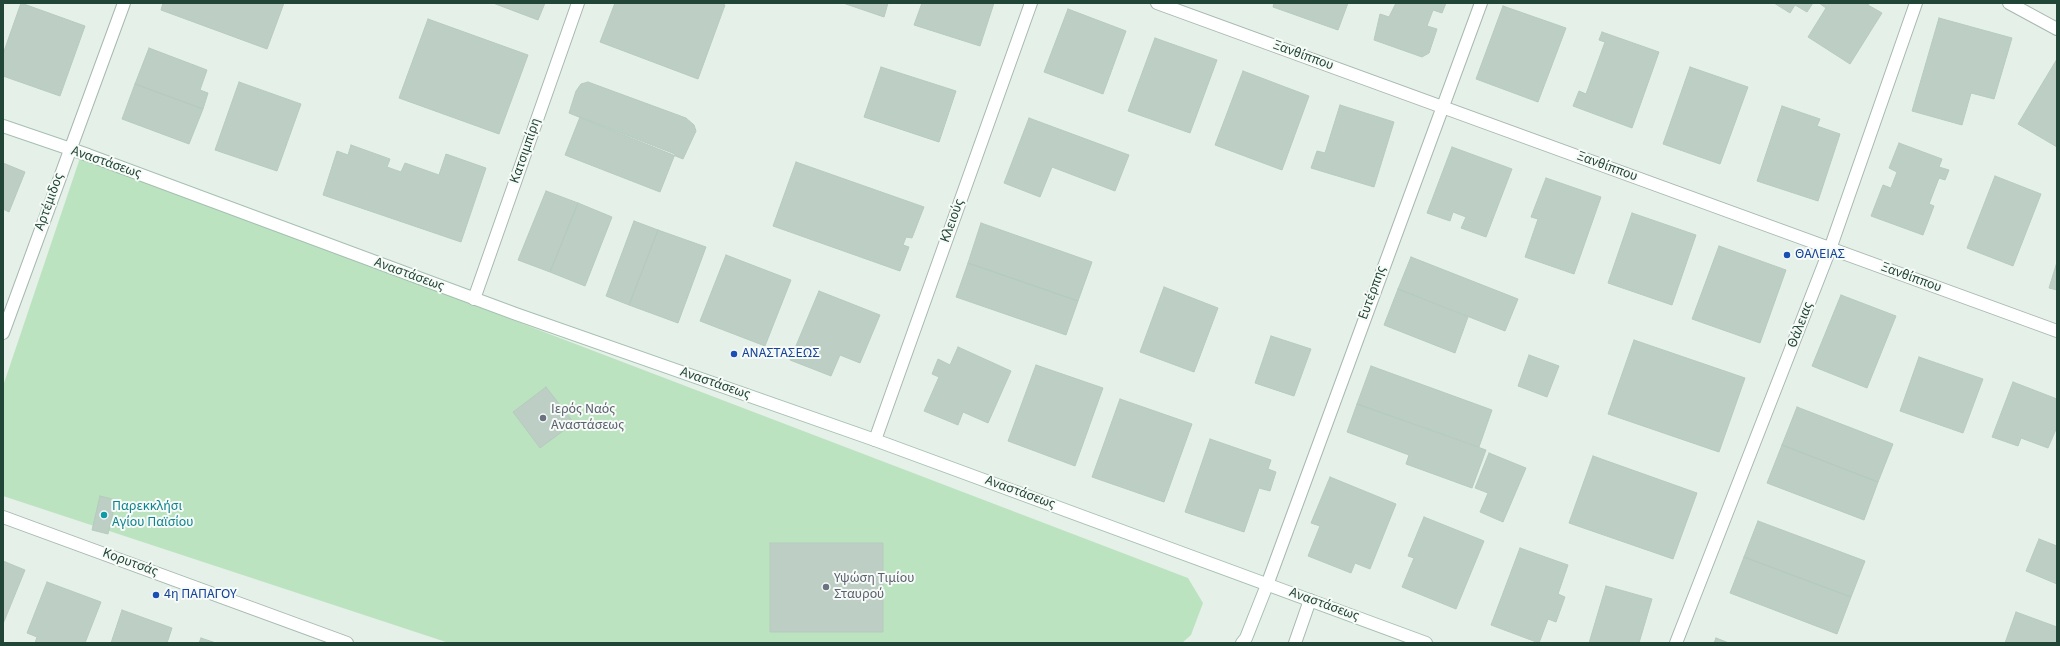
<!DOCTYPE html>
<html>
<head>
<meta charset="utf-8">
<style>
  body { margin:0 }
  #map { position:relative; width:2060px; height:646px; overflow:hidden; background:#e5f0e9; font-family:"Source Sans 3",sans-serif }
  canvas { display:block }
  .frame { position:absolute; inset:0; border:4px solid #214536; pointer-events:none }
</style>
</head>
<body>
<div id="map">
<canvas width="2060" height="646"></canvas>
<div class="frame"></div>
</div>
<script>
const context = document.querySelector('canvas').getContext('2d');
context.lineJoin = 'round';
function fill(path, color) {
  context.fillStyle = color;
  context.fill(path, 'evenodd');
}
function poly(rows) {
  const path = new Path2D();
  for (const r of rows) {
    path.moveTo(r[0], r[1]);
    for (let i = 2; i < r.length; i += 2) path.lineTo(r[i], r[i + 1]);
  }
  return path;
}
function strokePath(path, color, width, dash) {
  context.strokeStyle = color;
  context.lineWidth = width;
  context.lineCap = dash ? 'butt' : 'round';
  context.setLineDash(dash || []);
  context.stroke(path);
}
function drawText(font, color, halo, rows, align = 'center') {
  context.font = font + ' "Source Sans 3",sans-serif';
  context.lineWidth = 4;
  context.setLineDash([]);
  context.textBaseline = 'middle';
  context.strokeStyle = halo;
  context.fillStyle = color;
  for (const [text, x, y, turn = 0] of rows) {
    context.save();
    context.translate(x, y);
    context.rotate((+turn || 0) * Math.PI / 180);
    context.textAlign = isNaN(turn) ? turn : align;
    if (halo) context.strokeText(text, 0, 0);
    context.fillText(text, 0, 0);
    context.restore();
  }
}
fill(poly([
  [81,155,1188,578,1203,603,1191,635,1182,643,449,643,3,496,3,386]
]), '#bce3c0');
const building = poly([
  [21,3,85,26,60,96,3,76,3,54,21,3],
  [163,3,284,3,267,49,161,10,163,3],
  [493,3,545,3,538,20,493,3],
  [615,3,719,3,725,5,698,79,600,42,615,3],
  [843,3,888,3,884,17,843,3],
  [922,3,994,3,980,46,914,25,922,3],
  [1274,3,1348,3,1338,30,1273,7,1274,3],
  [1396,3,1446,3,1442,13,1433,10,1427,26,1437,29,1429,53,1422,57,1374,40,1380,14,1389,17,1396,3],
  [1774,3,1813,3,1807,12,1795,5,1790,13,1774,3],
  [1819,3,1869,3,1868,5,1882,13,1850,64,1808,37,1826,8,1819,3],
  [1503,6,1566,28,1538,102,1476,79,1503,6],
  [1068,9,1126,31,1103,94,1044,72,1068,9],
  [1939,18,2012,38,1994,99,1971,93,1962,125,1912,111,1939,18],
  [428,19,528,55,499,134,399,98,428,19],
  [1602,32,1659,52,1632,128,1573,106,1579,91,1586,94,1605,42,1599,40,1602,32],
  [1155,38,1217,60,1190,133,1128,111,1155,38],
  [149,48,207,70,200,90,208,93,203,109,135,84,149,48],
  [2057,59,2057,147,2018,124,2057,59],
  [881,67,956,91,939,142,864,117,881,67],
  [1690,67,1748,87,1720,164,1663,144,1690,67],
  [1243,71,1309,96,1282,170,1215,145,1243,71],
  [239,82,301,104,277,171,215,150,239,82],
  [588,82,686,118,694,125,696,131,683,159,569,113,576,91,581,84,588,82],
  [135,84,203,109,189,144,122,119,135,84],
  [1340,105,1394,122,1374,187,1311,168,1317,151,1325,153,1340,105],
  [1782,106,1820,119,1817,126,1840,134,1818,201,1757,181,1782,106],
  [580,117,675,154,660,192,565,155,580,117],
  [1029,118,1129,155,1115,191,1052,167,1040,197,1004,183,1029,118],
  [1899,143,1942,159,1939,167,1949,170,1945,180,1939,178,1929,204,1934,206,1923,235,1871,216,1883,185,1891,188,1897,172,1889,168,1899,143],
  [351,145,390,159,387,167,401,172,405,163,439,175,446,154,486,168,461,242,323,195,337,151,348,155,351,145],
  [1452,147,1512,169,1486,237,1461,228,1466,217,1453,212,1450,221,1427,213,1452,147],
  [796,162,924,207,912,238,906,237,903,245,909,247,900,271,773,226,796,162],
  [3,163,25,172,9,212,3,209,3,163],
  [1995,176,2041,194,2013,266,1967,248,1995,176],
  [1546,178,1601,197,1574,274,1525,257,1538,219,1531,217,1546,178],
  [546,191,578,203,550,272,518,260,546,191],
  [578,203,612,217,585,286,550,272,578,203],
  [1632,213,1696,235,1672,305,1608,283,1632,213],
  [634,221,658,230,629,305,606,296,634,221],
  [981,223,1092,262,1078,301,968,263,981,223],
  [658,230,706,247,678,323,629,305,658,230],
  [1719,246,1786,270,1760,343,1692,319,1719,246],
  [726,255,791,280,765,346,700,321,726,255],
  [1411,257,1518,299,1505,331,1398,289,1411,257],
  [2057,262,2057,290,2049,288,2057,262],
  [968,263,1078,301,1066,335,956,297,968,263],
  [1164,287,1218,308,1194,372,1140,352,1164,287],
  [1398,289,1468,317,1455,353,1384,325,1398,289],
  [819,291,880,315,860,363,840,355,831,376,790,360,819,291],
  [1841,295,1896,316,1867,388,1812,366,1841,295],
  [1271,336,1311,349,1294,396,1255,383,1271,336],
  [1634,340,1745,378,1719,452,1608,414,1634,340],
  [958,347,1011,371,988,423,963,412,958,425,924,411,939,377,932,374,938,359,950,365,958,347],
  [1529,355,1559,366,1547,397,1518,386,1529,355],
  [1919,357,1983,379,1963,433,1900,411,1919,357],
  [1036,365,1103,388,1075,466,1008,441,1036,365],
  [1371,366,1492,410,1479,447,1357,404,1371,366],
  [2013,382,2057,399,2057,427,2048,448,2021,438,2018,446,1992,437,2013,382],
  [546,387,574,423,540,448,513,412,546,387],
  [1120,399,1192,424,1164,502,1092,477,1120,399],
  [1357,404,1486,450,1472,488,1406,464,1409,455,1347,432,1357,404],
  [1797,407,1893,444,1878,482,1782,445,1797,407],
  [1210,439,1271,460,1268,469,1276,472,1270,491,1259,488,1244,532,1185,512,1210,439],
  [1782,445,1878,482,1864,520,1767,483,1782,445],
  [1489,453,1526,468,1503,522,1480,512,1488,493,1475,488,1489,453],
  [1593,456,1697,493,1673,559,1569,523,1593,456],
  [1330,477,1396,504,1370,569,1355,563,1351,573,1308,556,1320,526,1311,523,1330,477],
  [100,496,116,500,108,534,92,530,100,496],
  [1424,517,1484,541,1456,609,1402,587,1414,558,1408,556,1424,517],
  [1758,521,1865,561,1851,597,1744,557,1758,521],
  [2039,539,2057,546,2057,584,2026,571,2039,539],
  [770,543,883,543,883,632,770,632,770,543],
  [1520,548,1568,565,1558,594,1565,597,1556,622,1548,619,1539,643,1491,625,1520,548],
  [1744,557,1851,597,1837,634,1730,593,1744,557],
  [3,561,25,570,3,624,3,561],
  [47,582,101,602,85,643,35,643,37,637,27,633,47,582],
  [1606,586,1652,599,1639,643,1589,643,1606,586],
  [122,610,172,628,167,643,111,643,122,610],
  [2016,612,2057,627,2057,643,2005,643,2016,612],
  [201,638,216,643,199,643,201,638],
  [1716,638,1729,643,1714,643,1716,638]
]);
fill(building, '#bdcec5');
strokePath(building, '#b6cbbf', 1);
const street = poly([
  [1157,3,2057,331],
  [2009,3,2057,29],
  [474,299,578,3],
  [3,333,124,3],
  [875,440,1031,3],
  [3,517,347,643],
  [1267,585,1481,3],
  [1295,643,1310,600],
  [1676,643,1830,249,1916,3]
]);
const secondary = poly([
  [3,126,88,155,516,314,875,440,1426,643],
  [1242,643,1246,638,1267,585]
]);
strokePath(street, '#a6b9b0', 14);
strokePath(secondary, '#a5c0b2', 14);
strokePath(street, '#fff', 12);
strokePath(secondary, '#fff', 12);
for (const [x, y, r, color] of [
  [1787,255,4,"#1a4fb4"],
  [734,354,4,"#1a4fb4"],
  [543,418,4,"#6b7280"],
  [104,515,4,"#0f9aa8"],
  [826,587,4,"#6b7280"],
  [156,595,4,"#1a4fb4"]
]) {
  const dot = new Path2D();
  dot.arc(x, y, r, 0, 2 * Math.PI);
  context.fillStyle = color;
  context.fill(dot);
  strokePath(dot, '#f7fbf8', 1.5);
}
drawText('14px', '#214536', '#f7fbf8', [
  ["Ξανθίππου",1303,56,20],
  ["Κατσιμπίρη",526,151,-71],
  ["Αναστάσεως",106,163,19],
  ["Ξανθίππου",1607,167,20],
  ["Αρτέμιδος",50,202,-70],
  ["Κλειούς",953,221,-70],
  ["Αναστάσεως",409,275,20],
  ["Ξανθίππου",1911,278,20],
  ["Ευτέρπης",1373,293,-70],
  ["Θάλειας",1801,325,-69],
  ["Αναστάσεως",715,384,19],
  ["Αναστάσεως",1020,493,20],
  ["Κορυτσάς",130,563,20],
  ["Αναστάσεως",1324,605,20]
]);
drawText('14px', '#164399', '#f7fbf8', [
  ["ΘΑΛΕΙΑΣ",1795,255],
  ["ΑΝΑΣΤΑΣΕΩΣ",742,354],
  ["4η ΠΑΠΑΓΟΥ",164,595]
], 'left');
drawText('14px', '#5b616d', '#f7fbf8', [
  ["Ιερός Ναός",551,410],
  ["Αναστάσεως",551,426],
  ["Υψώση Τιμίου",834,579],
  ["Σταυρού",834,595]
], 'left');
drawText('14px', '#0d838f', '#f7fbf8', [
  ["Παρεκκλήσι",112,507],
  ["Αγίου Παϊσίου",112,523]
], 'left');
</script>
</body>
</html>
